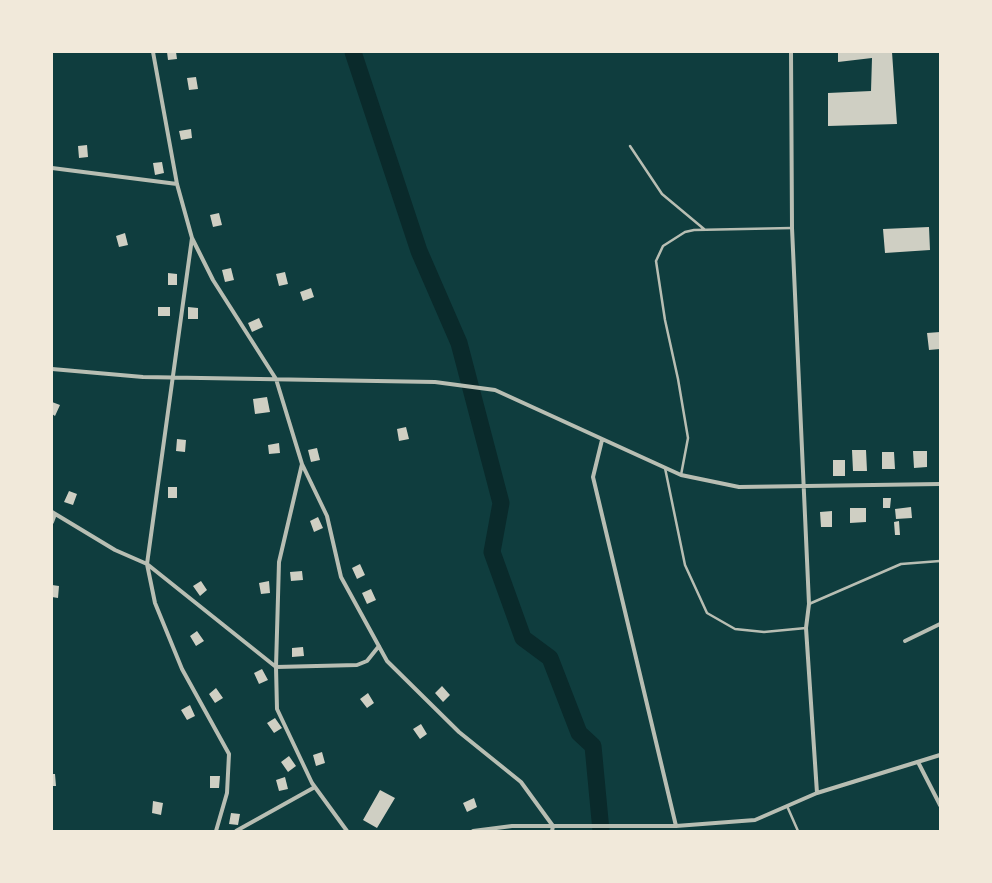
<!DOCTYPE html>
<html>
<head>
<meta charset="utf-8">
<style>
  body { margin:0 }
  #map { position:relative; width:992px; height:883px; overflow:hidden; background:#0f3d3e; font-family:"Alegreya Sans",sans-serif }
  canvas { display:block }
  .frame { position:absolute; inset:0; border:53px solid #f1e9da; pointer-events:none }
</style>
</head>
<body>
<div id="map">
<canvas width="992" height="883"></canvas>
<div class="frame"></div>
</div>
<script>
const context = document.querySelector('canvas').getContext('2d');
context.lineJoin = 'round';
function poly(rows) {
  const path = new Path2D();
  for (const r of rows) {
    path.moveTo(r[0], r[1]);
    for (let i = 2; i < r.length; i += 2) path.lineTo(r[i], r[i + 1]);
  }
  return path;
}
function strokePath(path, color, width, dash) {
  context.strokeStyle = color;
  context.lineWidth = width;
  context.lineCap = dash ? 'butt' : 'round';
  context.setLineDash(dash || []);
  context.stroke(path);
}
function fill(path, color) {
  context.fillStyle = color;
  context.fill(path, 'evenodd');
}
strokePath(poly([
  [353,52,419,251,459,343,501,503,492,552,523,638,550,658,579,733,593,746,601,831]
]), '#0a2a2b', 17);
fill(poly([
  [167,52,176,52,177,59,168,60],
  [838,52,892,52,897,124,828,126,828,93,871,91,872,58,838,62],
  [196,77,198,89,189,90,187,78],
  [191,129,192,138,181,140,179,131],
  [87,145,88,157,79,158,78,146],
  [162,162,164,173,155,175,153,163],
  [219,213,222,225,213,227,210,215],
  [929,227,930,250,885,253,883,229],
  [125,233,128,245,119,247,116,236],
  [231,268,234,280,225,282,222,270],
  [285,272,288,284,279,286,276,274],
  [168,273,177,274,177,285,168,285],
  [311,288,314,297,303,301,300,292],
  [158,307,170,307,170,316,158,316],
  [188,307,198,308,198,319,188,319],
  [259,318,263,327,252,332,248,323],
  [940,332,940,349,929,350,927,333],
  [267,397,270,412,255,414,253,399],
  [52,402,60,405,55,416,52,414],
  [406,427,409,439,399,441,397,429],
  [177,439,186,440,185,452,176,451],
  [279,443,280,453,269,454,268,445],
  [317,448,320,460,311,462,308,450],
  [852,450,866,450,867,471,853,471],
  [913,451,927,451,927,467,914,468],
  [882,452,894,452,895,469,882,469],
  [833,460,845,460,845,476,833,476],
  [168,487,177,487,177,498,168,498],
  [69,491,77,494,73,505,64,502],
  [883,498,891,498,890,508,883,508],
  [911,507,912,518,896,519,895,509],
  [850,508,866,508,866,522,850,523],
  [832,511,832,527,821,527,820,512],
  [318,517,323,528,314,532,310,521],
  [899,521,900,535,895,535,894,522],
  [360,564,365,575,357,579,352,568],
  [302,571,303,580,291,581,290,572],
  [201,581,207,590,200,596,193,586],
  [269,581,270,593,261,594,259,583],
  [52,585,59,586,58,598,52,597],
  [371,589,376,600,367,604,362,593],
  [197,631,204,641,196,646,190,636],
  [303,647,304,656,292,657,292,648],
  [262,669,268,680,259,684,254,673],
  [442,686,450,695,443,702,435,693],
  [216,688,223,698,215,703,209,694],
  [368,693,374,703,367,708,360,699],
  [190,705,195,716,187,720,181,710],
  [275,718,282,728,274,733,267,723],
  [421,724,427,734,420,739,413,729],
  [322,752,325,763,316,766,313,755],
  [289,756,296,766,288,772,281,762],
  [52,774,55,774,56,786,52,786],
  [210,776,220,776,219,788,210,788],
  [285,777,288,789,279,791,276,780],
  [380,790,395,798,377,828,363,820],
  [474,798,477,807,467,812,463,803],
  [153,801,163,803,161,815,152,813],
  [231,813,240,814,238,825,229,824]
]), '#cfcfc3');
strokePath(poly([
  [630,146,662,194,704,229],
  [665,468,685,565,707,613,735,629,764,632,806,628],
  [681,475,688,438,678,379,665,320,656,261,663,246,685,232,694,230,792,228],
  [809,604,901,564,940,561],
  [787,806,798,831]
]), '#b8beb3', 2.5);
strokePath(poly([
  [153,52,177,184,192,238,213,280,276,379,302,464],
  [791,52,792,228,809,604,806,628,817,793],
  [52,168,177,184],
  [192,238,147,564,155,603,182,669,229,754,227,793,216,831],
  [52,369,143,377,435,382,495,390,681,475,739,487,940,484],
  [602,440,593,477,676,826],
  [52,512,115,550,147,564,276,667,357,665,367,661,379,646],
  [52,522,55,514],
  [905,641,940,624],
  [918,762,940,805],
  [236,831,315,787],
  [347,831,312,783,277,709,276,667,279,562,302,464,327,516,341,577,387,661,459,732,521,782,553,826,552,831],
  [473,831,512,826,676,826,755,820,817,793,940,755]
]), '#b8beb3', 4);
</script>
</body>
</html>
